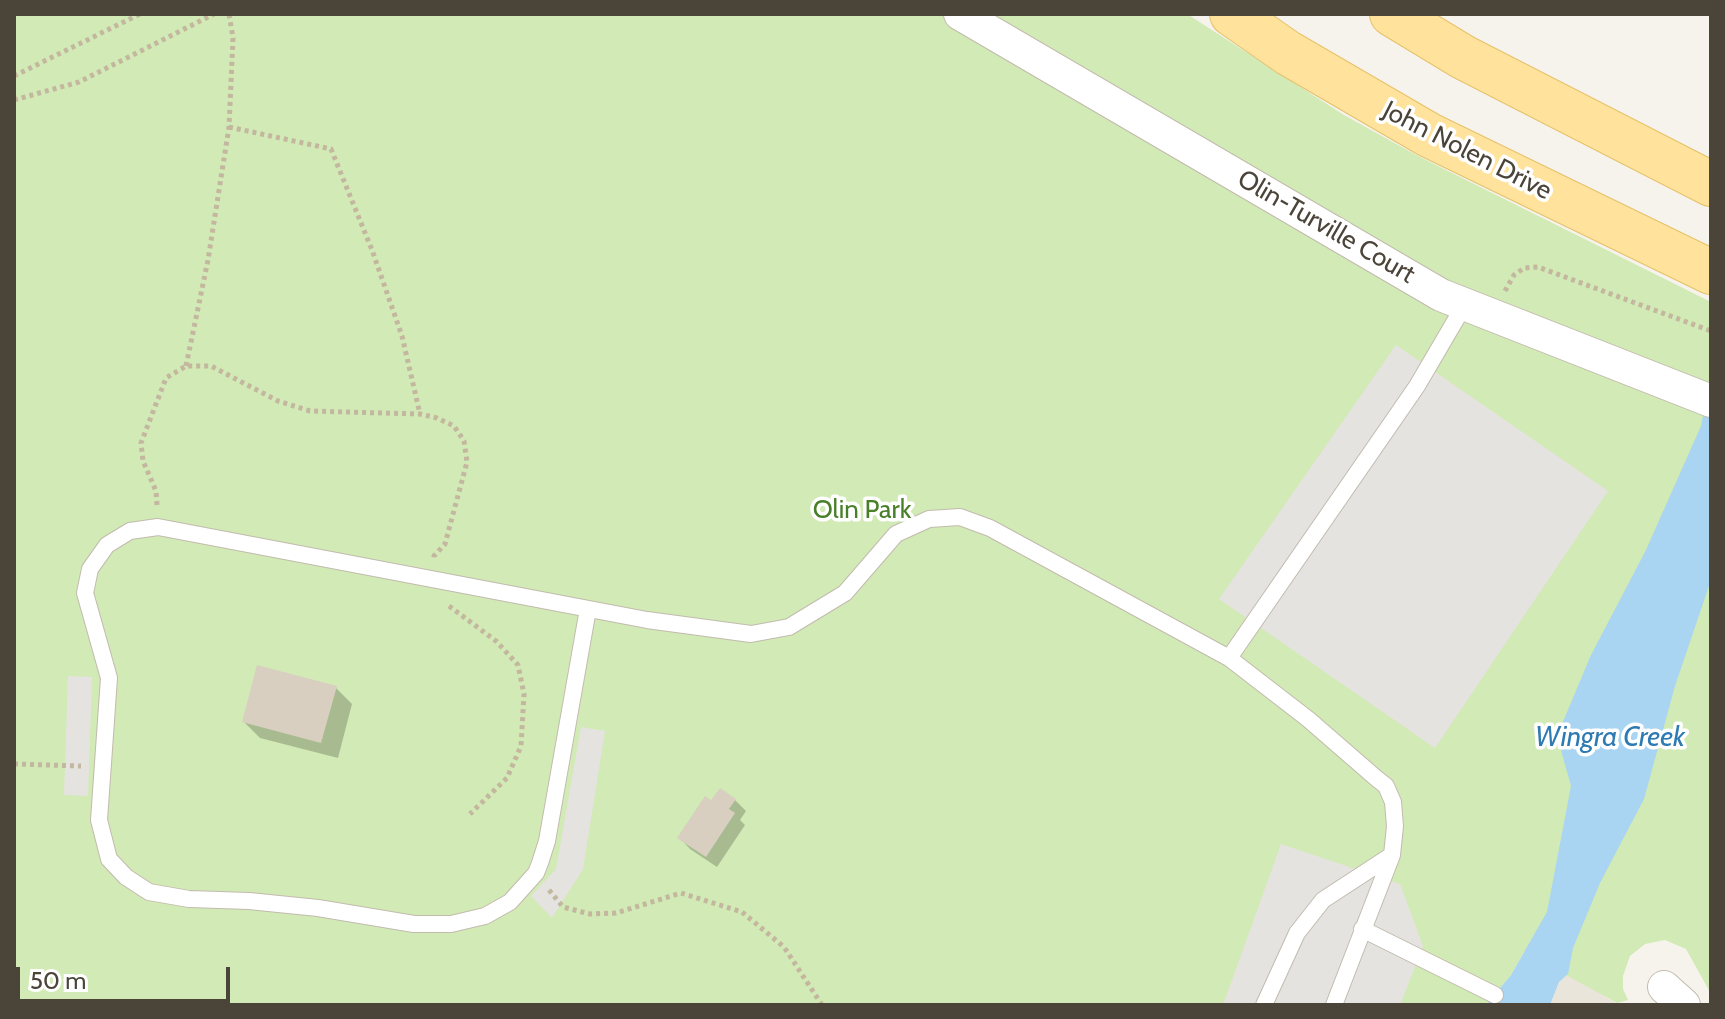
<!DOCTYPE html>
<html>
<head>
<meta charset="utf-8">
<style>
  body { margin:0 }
  #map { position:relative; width:1725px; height:1019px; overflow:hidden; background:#f6f3ec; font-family:Cabin,sans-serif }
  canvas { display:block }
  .frame { position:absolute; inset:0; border:16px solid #4b4439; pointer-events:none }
  .scale { position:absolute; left:16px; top:967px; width:214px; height:36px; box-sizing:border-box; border:4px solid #4b4439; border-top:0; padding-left:10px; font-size:24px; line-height:28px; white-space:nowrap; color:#4b4439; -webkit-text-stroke:6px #fff; paint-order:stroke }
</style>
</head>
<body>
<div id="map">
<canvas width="1725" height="1019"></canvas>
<div class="frame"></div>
<div class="scale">50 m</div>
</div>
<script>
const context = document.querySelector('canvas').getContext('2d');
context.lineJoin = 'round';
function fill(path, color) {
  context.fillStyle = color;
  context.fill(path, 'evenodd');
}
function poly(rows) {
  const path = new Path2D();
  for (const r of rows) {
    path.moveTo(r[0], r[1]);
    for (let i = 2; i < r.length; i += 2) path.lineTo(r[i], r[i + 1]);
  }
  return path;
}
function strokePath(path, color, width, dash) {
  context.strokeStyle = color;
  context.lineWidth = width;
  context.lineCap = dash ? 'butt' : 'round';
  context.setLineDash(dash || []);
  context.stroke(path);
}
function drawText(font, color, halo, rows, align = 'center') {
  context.font = font + ' Cabin,sans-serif';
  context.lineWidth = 7;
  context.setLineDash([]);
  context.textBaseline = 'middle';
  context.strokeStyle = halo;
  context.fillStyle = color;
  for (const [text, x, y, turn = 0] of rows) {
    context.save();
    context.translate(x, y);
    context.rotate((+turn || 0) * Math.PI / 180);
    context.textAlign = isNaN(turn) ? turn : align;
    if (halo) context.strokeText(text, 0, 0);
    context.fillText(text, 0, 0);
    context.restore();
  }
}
fill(poly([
  [1568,974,1619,1005,1550,1005,1559,982]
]), '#eae5da');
fill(poly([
  [14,14,1187,14,1344,115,1418,156,1711,302,1711,994,1686,949,1665,940,1645,944,1630,956,1623,976,1623,989,1628,1000,1617,1003,1524,952,1511,975,1486,1005,14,1005]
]), '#d2eab5');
fill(poly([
  [1396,345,1608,491,1435,748,1219,599],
  [68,676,92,677,88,796,64,795],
  [581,727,605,731,583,869,552,918,531,896,556,869],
  [1281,844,1400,884,1423,946,1400,1005,1223,1005]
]), '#e5e3e0');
fill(poly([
  [1711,376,1711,580,1675,686,1644,799,1600,883,1573,948,1568,974,1559,982,1550,1005,1486,1005,1511,975,1547,912,1571,786,1557,736,1591,655,1646,550,1701,426]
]), '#a9d4f2');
fill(poly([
  [336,688,352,704,338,758,260,738,244,722],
  [735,800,746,811,740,820,745,825,717,867,690,849,680,838,712,803]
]), '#0003');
fill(poly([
  [257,665,337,686,321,743,242,722],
  [720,788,736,799,729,809,735,813,706,857,677,838,705,796,711,800]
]), '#d8cfc1');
const service = poly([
  [588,609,547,841,540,863,536,873,510,902,485,916,451,924,414,924,318,908,249,901,189,899,149,892,126,877,109,859,99,820,109,678,85,593,90,569,107,545,130,531,158,527,647,620,751,634,789,627,845,593,896,534,929,519,960,517,990,528,1229,658,1417,386,1465,304],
  [1229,658,1308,719,1376,778,1386,786,1393,802,1395,826,1392,855,1334,1005],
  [1362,929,1495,995],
  [1264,1005,1297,933,1323,900,1392,855]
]);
const minor = poly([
  [960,14,1441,295,1711,401],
  [1664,987,1684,1005]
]);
const primary = poly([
  [1232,14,1288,53,1429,135,1711,272],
  [1392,14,1463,57,1711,184]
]);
strokePath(service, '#c2bbae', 18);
strokePath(minor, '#c2bbae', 34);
strokePath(primary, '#e6c16a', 46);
strokePath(poly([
  [14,76,140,14],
  [14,100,79,82,214,14],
  [229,127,331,149,372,250,402,336,420,414],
  [1505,291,1514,275,1524,268,1538,267,1711,331],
  [186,366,208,260,229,127,233,38,229,14],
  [157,505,156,491,143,461,141,443,166,378,186,366,211,366,278,401,310,411,420,414,437,418,454,426,464,441,467,462,445,544,434,556,434,559],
  [449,606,496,641,518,665,524,694,521,746,507,778,470,814],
  [14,764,81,766],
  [549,890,563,907,590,914,616,913,681,893,742,912,784,947,822,1005]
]), '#c4b79f', 5, [4, 4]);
strokePath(service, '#fff', 16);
strokePath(minor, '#fff', 32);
strokePath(primary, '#ffe39c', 44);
drawText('26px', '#4b4439', '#fff', [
  ["John Nolen Drive",1467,151,27],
  ["Olin-Turville Court",1326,227,30]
]);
drawText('26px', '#4a7f2a', '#fff', [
  ["Olin Park",862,510]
]);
drawText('italic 28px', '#2e7ab2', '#fff', [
  ["Wingra Creek",1610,738]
]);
</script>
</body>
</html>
